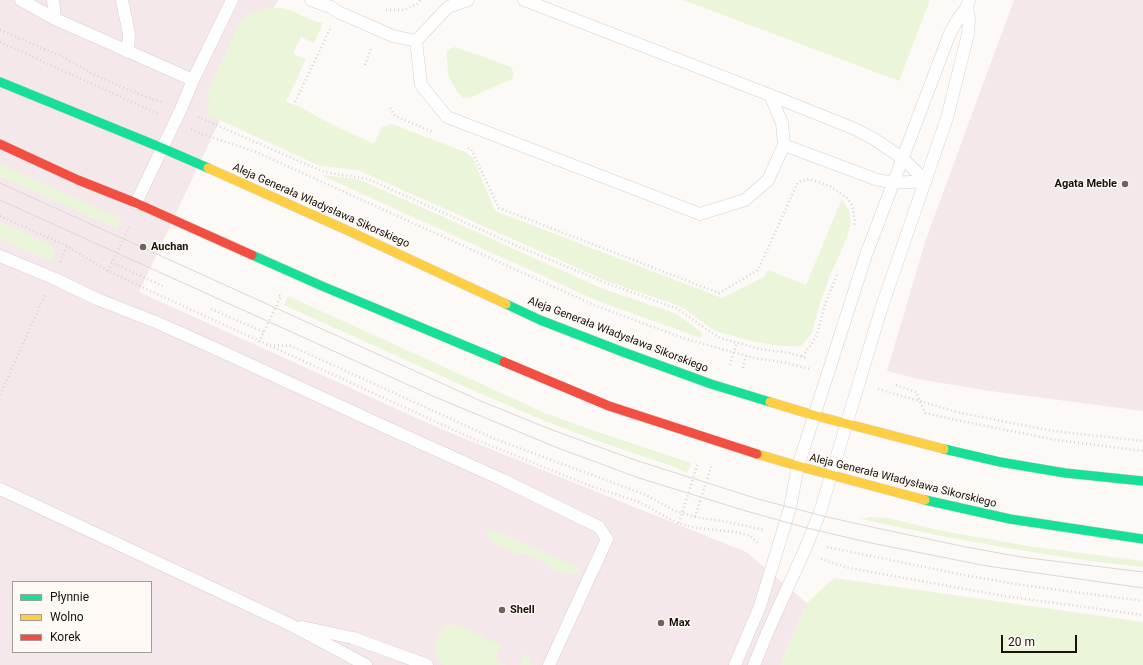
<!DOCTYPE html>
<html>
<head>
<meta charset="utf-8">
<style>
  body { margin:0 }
  #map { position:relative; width:1143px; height:665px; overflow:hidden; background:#fcf9f6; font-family:Roboto,sans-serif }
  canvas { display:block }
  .legend { position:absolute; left:12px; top:581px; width:140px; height:72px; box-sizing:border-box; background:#fef9f4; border:1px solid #a39d96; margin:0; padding:5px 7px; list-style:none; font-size:12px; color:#1b130a }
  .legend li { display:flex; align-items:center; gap:8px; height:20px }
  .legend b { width:20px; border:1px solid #a39d96 }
  .scale { position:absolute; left:1001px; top:635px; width:76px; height:18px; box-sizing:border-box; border:2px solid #1b130a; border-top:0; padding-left:5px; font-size:12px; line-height:14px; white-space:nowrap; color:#1b130a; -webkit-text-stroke:3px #fef9f4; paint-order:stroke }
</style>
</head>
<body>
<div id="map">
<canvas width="1143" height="665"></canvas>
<ul class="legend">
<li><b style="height:5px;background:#16e098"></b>Płynnie</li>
<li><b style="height:5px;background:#ffcf43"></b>Wolno</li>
<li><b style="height:5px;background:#f24e42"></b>Korek</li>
</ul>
<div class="scale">20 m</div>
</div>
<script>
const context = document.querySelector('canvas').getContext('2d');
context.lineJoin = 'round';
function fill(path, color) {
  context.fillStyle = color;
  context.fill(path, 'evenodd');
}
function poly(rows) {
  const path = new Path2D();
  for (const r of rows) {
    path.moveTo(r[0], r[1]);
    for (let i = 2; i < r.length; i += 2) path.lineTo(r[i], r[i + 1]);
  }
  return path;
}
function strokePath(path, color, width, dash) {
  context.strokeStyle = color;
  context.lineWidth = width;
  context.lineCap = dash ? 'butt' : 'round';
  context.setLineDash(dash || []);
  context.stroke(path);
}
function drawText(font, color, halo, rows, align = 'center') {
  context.font = font + ' Roboto,sans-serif';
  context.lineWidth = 3;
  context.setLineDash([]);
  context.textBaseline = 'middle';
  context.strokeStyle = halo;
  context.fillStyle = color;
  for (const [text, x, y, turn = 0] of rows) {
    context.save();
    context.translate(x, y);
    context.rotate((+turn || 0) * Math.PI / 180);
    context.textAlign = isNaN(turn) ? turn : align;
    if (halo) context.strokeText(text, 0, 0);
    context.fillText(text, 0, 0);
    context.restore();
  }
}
fill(poly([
  [0,0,278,0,233,92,139,292,441,429,746,552,807,603,780,665,0,665],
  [13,582,151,582,151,652,13,652],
  [1014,0,1143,0,1143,411,990,391,918,379,887,371,926,239]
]), '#f4e8ea');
fill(poly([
  [683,0,930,0,899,81],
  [266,8,281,8,290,10,314,21,323,23,314,43,301,37,293,54,306,59,286,102,298,106,333,125,374,144,382,127,392,124,465,152,473,158,495,211,722,298,764,277,768,270,806,285,842,199,849,211,851,222,848,235,829,278,820,303,812,333,801,346,782,346,756,342,715,331,685,309,674,304,609,282,358,170,320,166,209,115,206,111,211,101,205,98,239,23,247,15],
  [455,47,511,67,514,74,512,79,469,98,463,98,457,92,449,77,446,53,450,49],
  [0,164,119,218,121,221,117,230,115,229,115,228,0,176],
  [324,175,356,179,363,181,603,289,674,313,682,318,702,333,701,338,598,301,323,176],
  [0,222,53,246,55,252,51,262,0,239],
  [288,296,547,414,586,428,691,463,687,473,678,469,678,468,595,440,545,421,477,392,284,305],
  [870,517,887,518,937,530,1034,547,1143,561,1143,567,1090,561,1007,548,936,535,861,519],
  [488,528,581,569,579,573,567,574,550,568,551,565,524,553,519,555,492,542,487,533],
  [834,578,1143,622,1143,665,780,665,807,603],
  [456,624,502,646,495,659,507,665,444,665,437,658,434,647,442,629,449,625],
  [524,654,529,658,533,665,519,665]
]), '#ebf5d9');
const lane = poly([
  [21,0,55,19,193,80],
  [53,0,55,19],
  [122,0,129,34,128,52],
  [311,0,331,7,338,12,393,36,416,41],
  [416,41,421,85,447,117,700,214,745,200,768,180,784,145,782,123,770,95,524,0],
  [416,41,448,7,468,0],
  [770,95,855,129,874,139,902,158,926,181],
  [784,145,875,179,893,183,926,181],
  [136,203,181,109,193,80,232,0],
  [0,256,53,278,97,299,158,323,214,348,381,425,503,480,599,527,607,539,549,665],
  [0,489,289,624,366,665],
  [302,627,353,638,427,665],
  [735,665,760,606,790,508,798,466,866,255,950,33,958,19,967,7,969,0],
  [754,665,768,631,806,547,820,512,882,306,947,118,968,34,969,20,967,7]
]);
const fast = poly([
  [0,82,162,148,208,168],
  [252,255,322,286,504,362],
  [506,304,540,320,623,352,711,384,770,402],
  [944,449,1000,462,1065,473,1143,481],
  [925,500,1010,519,1143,539]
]);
const slow = poly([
  [208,168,351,232,506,304],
  [770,402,813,415,944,449],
  [757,454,798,466,925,500]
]);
const jam = poly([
  [0,144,78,180,136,203,252,255],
  [504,362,609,406,757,454]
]);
strokePath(lane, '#d7d1cb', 13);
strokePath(fast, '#d7d1cb', 10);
strokePath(slow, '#d7d1cb', 10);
strokePath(jam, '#d7d1cb', 10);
strokePath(poly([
  [386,10,404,10,417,4,420,0],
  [0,30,65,58,99,77,141,95,164,103],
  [0,42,158,114],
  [365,65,371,49,369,48],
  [295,102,330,29],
  [390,108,395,116,433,132],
  [198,117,324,172,368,179,522,248,606,283,678,309,712,333,720,338,760,349,789,353,807,358],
  [191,129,202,134,256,152,596,306,686,339,754,358,787,363,810,369],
  [468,148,471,149,499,208,719,293,758,270,798,182,809,179,830,186,847,198,852,205,855,221,854,227],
  [0,216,67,246,108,271,159,295,467,436,588,485,639,502,677,523,697,528,735,532,751,536,756,542,760,543],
  [60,262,67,246],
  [111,262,165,287],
  [108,271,129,227],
  [211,309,264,332],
  [259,342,281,296,279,295],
  [266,345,291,346,495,439,646,495,675,511,700,518,724,521,764,530],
  [802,356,811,345,817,334,825,304,838,273],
  [730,365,737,342],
  [743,368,746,356],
  [896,385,916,392,925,413,961,421,1056,440,1143,451],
  [878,389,961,413,1053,431,1143,441],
  [0,395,45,295],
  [695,517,712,464],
  [679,523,698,463],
  [827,547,969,576,1022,585,1143,601],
  [821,559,849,568,1004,596,1143,615]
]), '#d7d6d5', 2.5, [1, 3]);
strokePath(lane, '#fffefe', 12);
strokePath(fast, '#16e098', 9);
strokePath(slow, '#ffcf43', 9);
strokePath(jam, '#f24e42', 9);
strokePath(poly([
  [0,183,481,401,547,428,635,460,758,499,827,517,881,529,966,547,1021,557,1143,572],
  [0,200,435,397,558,448,639,478,746,511,807,528,871,543,987,566,1143,588]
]), '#d9d9d7', 1);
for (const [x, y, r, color] of [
  [1125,184,4,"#6a645d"],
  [143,247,4,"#6a645d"],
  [502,610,4,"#6a645d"],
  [661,623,4,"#6a645d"]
]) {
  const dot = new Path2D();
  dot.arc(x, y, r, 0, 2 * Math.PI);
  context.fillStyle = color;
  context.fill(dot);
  strokePath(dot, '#fef9f4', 1.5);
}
drawText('bold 11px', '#1b130a', '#fef9f4', [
  ["Agata Meble",1117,184,"right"],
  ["Auchan",151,247],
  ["Shell",510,610],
  ["Max",669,623]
], 'left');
drawText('11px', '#1b130a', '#fef9f4', [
  ["Aleja Generała Władysława Sikorskiego",321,206,24],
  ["Aleja Generała Władysława Sikorskiego",618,335,21],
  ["Aleja Generała Władysława Sikorskiego",903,481,14]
]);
</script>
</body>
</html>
